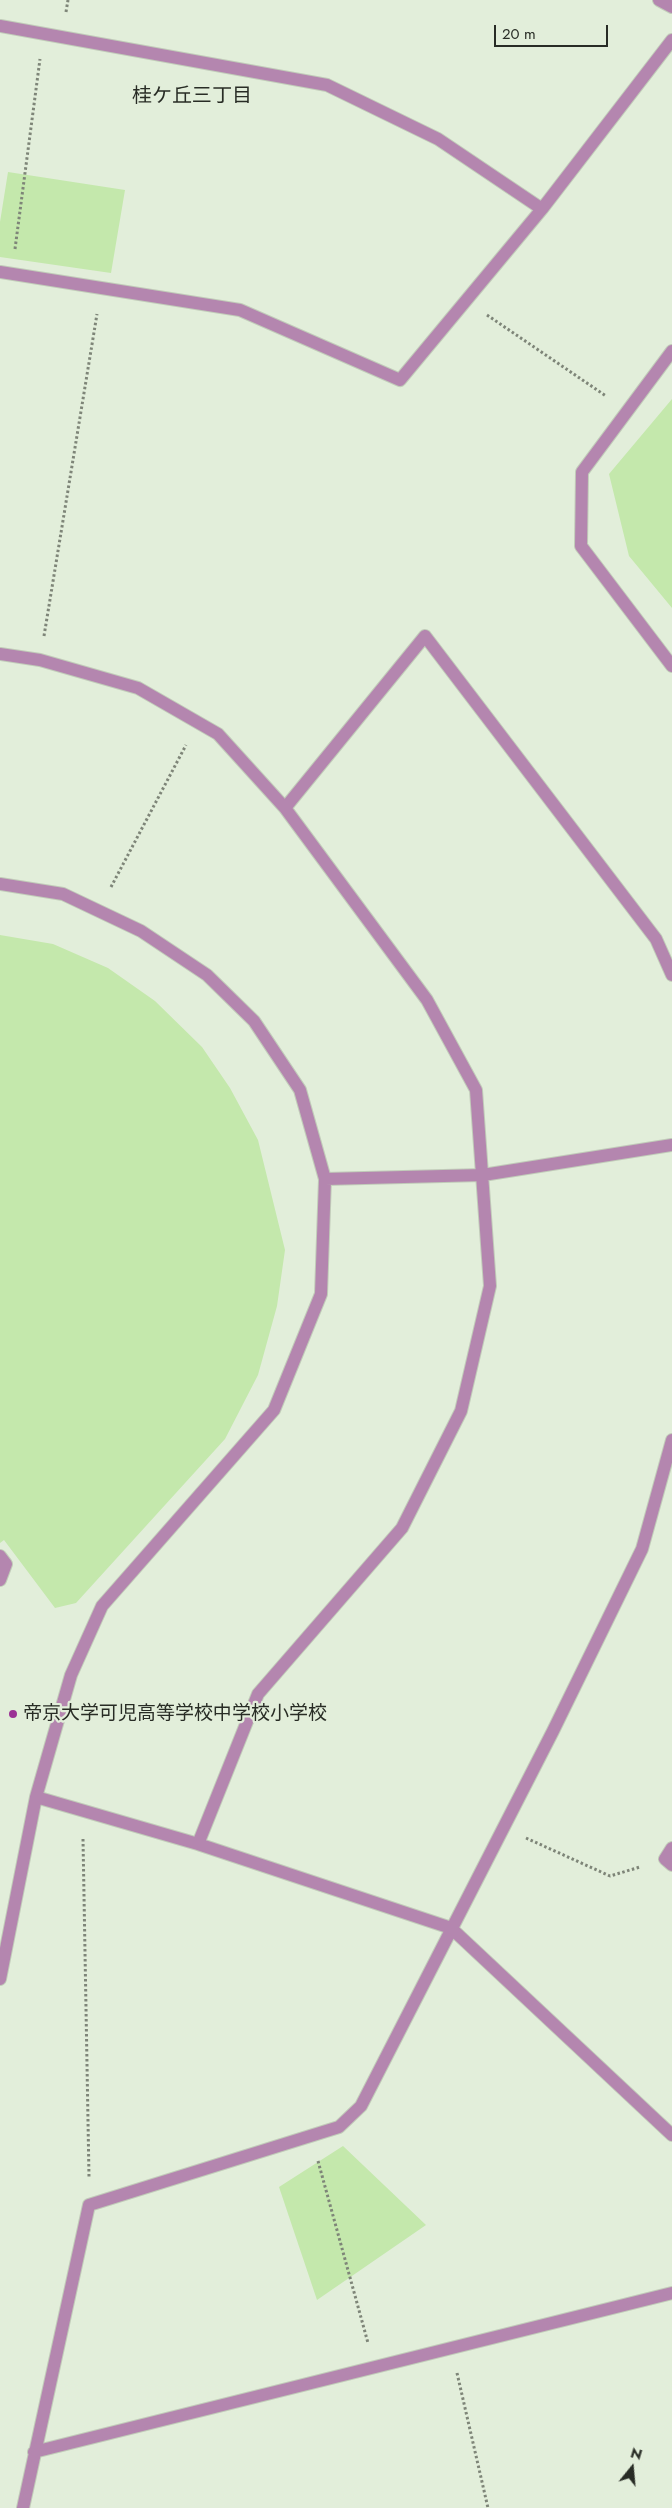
<!DOCTYPE html>
<html>
<head>
<meta charset="utf-8">
<style>
  body { margin:0 }
  #map { position:relative; width:672px; height:2508px; overflow:hidden; background:#e2eeda; font-family:Jost,sans-serif }
  canvas { display:block }
  .north { position:absolute; left:607px; top:2443px; width:50px; height:50px; -webkit-text-stroke:4px #e2eeda; paint-order:stroke; rotate:17deg; font-size:14px; font-weight:700; line-height:20px; text-align:center; color:#282c25 }
  .north::after { content:''; display:block; margin:auto; width:18px; height:22px; background:#282c25; clip-path:polygon(50% 0,100% 100%,50% 72%,0 100%) }
  .scale { position:absolute; left:494px; top:25px; width:114px; height:22px; box-sizing:border-box; border:2px solid #282c25; border-top:0; padding-left:6px; font-size:15px; line-height:18px; white-space:nowrap; color:#282c25; -webkit-text-stroke:4px #e2eeda; paint-order:stroke }
</style>
</head>
<body>
<div id="map">
<canvas width="672" height="2508"></canvas>
<div class="north">N</div>
<div class="scale">20 m</div>
</div>
<script>
const context = document.querySelector('canvas').getContext('2d');
context.lineJoin = 'round';
function fill(path, color) {
  context.fillStyle = color;
  context.fill(path, 'evenodd');
}
function poly(rows) {
  const path = new Path2D();
  for (const r of rows) {
    path.moveTo(r[0], r[1]);
    for (let i = 2; i < r.length; i += 2) path.lineTo(r[i], r[i + 1]);
  }
  return path;
}
function strokePath(path, color, width, dash) {
  context.strokeStyle = color;
  context.lineWidth = width;
  context.lineCap = dash ? 'butt' : 'round';
  context.setLineDash(dash || []);
  context.stroke(path);
}
function drawText(font, color, halo, rows, align = 'center') {
  context.font = font + ' Jost,"Noto Sans JP",sans-serif';
  context.lineWidth = 4.5;
  context.setLineDash([]);
  context.textBaseline = 'middle';
  context.strokeStyle = halo;
  context.fillStyle = color;
  for (const [text, x, y, turn = 0] of rows) {
    context.save();
    context.translate(x, y);
    context.rotate((+turn || 0) * Math.PI / 180);
    context.textAlign = isNaN(turn) ? turn : align;
    if (halo) context.strokeText(text, 0, 0);
    context.fillText(text, 0, 0);
    context.restore();
  }
}
fill(poly([
  [8,172,125,190,111,273,0,257,0,222],
  [672,399,672,608,629,556,609,474],
  [0,935,53,944,108,968,155,1001,202,1047,230,1088,258,1140,285,1250,277,1306,258,1375,225,1439,76,1603,55,1608,4,1540,0,1543],
  [343,2146,426,2225,317,2300,279,2187]
]), '#c4e8ac');
const minor = poly([
  [659,0,672,7],
  [0,26,327,85,438,139,542,209],
  [0,272,240,310,400,380,542,209,672,40],
  [672,351,582,472,581,546,672,666],
  [0,654,40,660,138,688,218,734,285,808,427,1000,476,1090,490,1286,461,1411,402,1528,258,1694,198,1844],
  [285,808,425,636,656,939,672,975],
  [0,884,63,894,141,931,207,975,254,1021,300,1090,325,1179,321,1294,274,1410,102,1606,71,1675,36,1797,0,1979],
  [325,1179,483,1175,672,1145],
  [0,1556,6,1564,0,1580],
  [36,1797,198,1844,451,1928,672,2135],
  [672,1848,665,1859,672,1865],
  [34,2452,672,2293],
  [23,2508,89,2205,339,2127,361,2106,553,1731,642,1549,672,1440]
]);
strokePath(minor, '#c1cbb9', 14);
strokePath(poly([
  [66,12,68,0],
  [15,249,40,59],
  [487,315,606,396],
  [44,636,97,314],
  [111,887,186,745],
  [526,1838,610,1876,640,1867],
  [83,1839,89,2177],
  [318,2161,368,2343],
  [457,2373,488,2508]
]), '#7e8578', 3, [2.5, 2.5]);
strokePath(minor, '#b486af', 12);
for (const [x, y, r, color] of [
  [13,1714,5,"#9b3295"]
]) {
  const dot = new Path2D();
  dot.arc(x, y, r, 0, 2 * Math.PI);
  context.fillStyle = color;
  context.fill(dot);
  strokePath(dot, '#e2eeda', 2);
}
drawText('19px', '#282c25', '#e2eeda', [
  ["帝京大学可児高等学校中学校小学校",23,1714]
], 'left');
drawText('20px', '#282c25', '#e2eeda', [
  ["桂ケ丘三丁目",192,97]
]);
</script>
</body>
</html>
